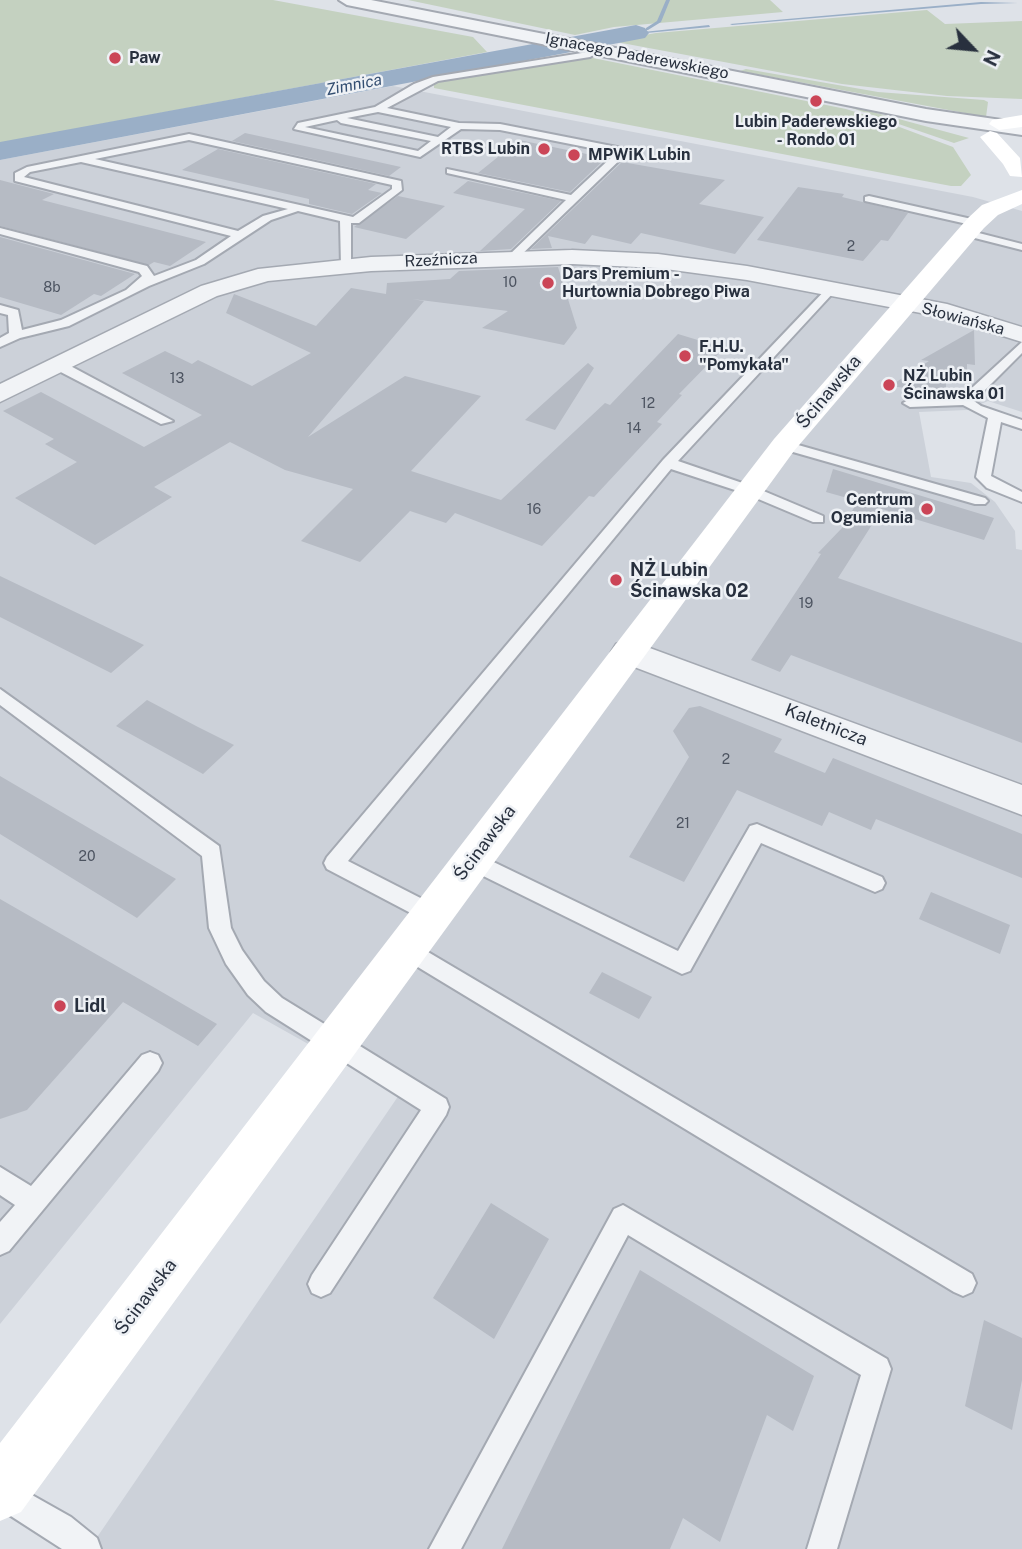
<!DOCTYPE html>
<html>
<head>
<meta charset="utf-8">
<style>
  body { margin:0 }
  #map { position:relative; width:1022px; height:1549px; overflow:hidden; background:#dee2e8; font-family:"Public Sans",sans-serif }
  canvas { display:block }
  .north { position:absolute; left:938px; top:14px; width:70px; height:70px; -webkit-text-stroke:5px #eef1f5; paint-order:stroke; rotate:116deg; font-size:19px; font-weight:700; line-height:28px; text-align:center; color:#28303e }
  .north::after { content:''; display:block; margin:auto; width:24px; height:32px; background:#28303e; clip-path:polygon(50% 0,100% 100%,50% 72%,0 100%) }
</style>
</head>
<body>
<div id="map">
<canvas width="1022" height="1549"></canvas>
<div class="north">N</div>
</div>
<script>
const context = document.querySelector('canvas').getContext('2d');
context.lineJoin = 'round';
function fill(path, color) {
  context.fillStyle = color;
  context.fill(path, 'evenodd');
}
function poly(rows) {
  const path = new Path2D();
  for (const r of rows) {
    path.moveTo(r[0], r[1]);
    for (let i = 2; i < r.length; i += 2) path.lineTo(r[i], r[i + 1]);
  }
  return path;
}
function strokePath(path, color, width, dash) {
  context.strokeStyle = color;
  context.lineWidth = width;
  context.lineCap = dash ? 'butt' : 'round';
  context.setLineDash(dash || []);
  context.stroke(path);
}
function drawText(font, color, halo, rows, align = 'center') {
  context.font = font + ' "Public Sans",sans-serif';
  context.lineWidth = 5;
  context.setLineDash([]);
  context.textBaseline = 'middle';
  context.strokeStyle = halo;
  context.fillStyle = color;
  for (const [text, x, y, turn = 0] of rows) {
    context.save();
    context.translate(x, y);
    context.rotate((+turn || 0) * Math.PI / 180);
    context.textAlign = isNaN(turn) ? turn : align;
    if (halo) context.strokeText(text, 0, 0);
    context.fillText(text, 0, 0);
    context.restore();
  }
}
fill(poly([
  [393,86,973,197,1022,211,1022,412,988,401,967,410,919,412,931,477,971,483,995,502,1015,531,1016,549,1022,550,1022,1549,89,1549,399,1095,253,1013,0,1324,0,160]
]), '#ccd1d9');
fill(poly([
  [0,0,273,0,473,37,487,52,0,143],
  [408,0,770,0,783,12,614,27,575,35],
  [927,10,945,24,1022,21,1022,99,947,96,842,84,611,41,656,33],
  [588,57,846,109,878,119,953,147,971,175,961,186,951,186,434,88,434,83,439,81],
  [746,69,878,92,984,100,988,102,986,117,740,71],
  [849,107,869,111,969,138,954,143]
]), '#c4d1c0');
fill(poly([
  [666,0,670,0,661,22,648,30,646,30,646,28,657,21,666,0],
  [981,2,1018,3,981,4,732,25,730,24,981,2],
  [709,25,710,27,636,34,634,33,709,25]
]), '#9aafc7');
fill(poly([
  [636,25,645,28,649,33,645,38,0,160,0,142,636,25]
]), '#9aafc7');
fill(poly([
  [245,133,401,167,389,176,232,141],
  [519,140,606,158,570,192,478,173],
  [218,149,376,184,368,190,382,193,352,214,309,204,309,199,182,170],
  [622,162,725,180,699,204,764,217,735,254,641,233,631,244,592,235,585,244,548,236,552,248,531,249],
  [0,180,54,194,42,200,206,242,170,266,154,262,149,265,0,226],
  [468,181,561,201,511,249,480,251,525,209,453,193],
  [798,187,844,194,842,197,908,213,888,241,881,240,863,261,757,240],
  [398,196,445,206,406,239,354,227],
  [0,237,135,274,101,296,94,294,61,315,0,297],
  [558,267,577,328,564,345,482,328,508,311,412,299,424,301,308,437,405,376,481,396,411,471,501,500,605,403,610,405,678,334,724,348,679,394,682,395,657,422,662,424,594,497,589,496,542,546,455,513,446,523,410,511,360,562,301,541,353,489,285,470,230,442,154,487,172,497,95,545,15,498,77,462,45,444,54,439,3,411,41,392,144,447,202,415,122,373,165,351,192,364,198,360,252,386,311,353,226,313,234,294,316,326,351,288,386,294,387,283,450,279,459,271],
  [974,330,975,365,967,364,967,374,953,372,955,384,946,382,946,393,890,386,929,361,921,360],
  [588,363,594,368,555,430,525,420],
  [833,469,994,518,984,540,882,509,838,578,1022,643,1022,743,791,655,780,672,751,660,821,554,818,553,842,528,858,501,826,492],
  [0,576,144,645,111,673,0,617],
  [147,700,198,727,234,745,203,774,116,726],
  [700,706,782,739,774,752,825,773,833,758,1022,834,1022,878,876,819,871,830,829,812,822,826,737,790,684,882,629,857,689,757,673,731,689,708],
  [0,776,176,879,137,918,0,834],
  [931,892,1010,925,1000,954,919,919],
  [0,899,155,988,217,1024,198,1046,123,1002,27,1110,0,1119],
  [602,972,652,997,639,1019,589,993],
  [491,1203,549,1239,494,1339,433,1298],
  [640,1270,814,1376,793,1431,767,1415,720,1542,683,1518,670,1549,502,1549],
  [984,1320,1022,1338,1022,1380,1012,1430,965,1406]
]), '#b6bbc4');
const service = poly([
  [596,47,603,49,590,57,438,81,387,108,459,123,500,124,627,149,627,153,517,259,507,257,566,200,447,173,447,169,571,195,616,153,500,130,461,129,420,157,294,129,298,123,375,107,414,84,433,77,588,52,596,47],
  [378,112,451,127,438,137,347,118,378,112],
  [337,120,341,123,431,141,418,151,305,127,337,120],
  [189,134,401,181,402,190,359,223,351,223,351,268,341,266,340,221,298,211,271,220,204,264,149,286,69,326,20,338,0,347,0,338,9,333,8,315,0,313,0,305,18,310,22,330,61,320,126,290,142,276,139,272,0,234,0,228,147,266,154,276,196,260,231,236,15,181,15,173,27,167,189,134],
  [189,140,392,185,392,189,353,217,95,159,189,140],
  [81,162,288,209,263,216,238,231,24,177,30,172,81,162],
  [869,196,976,220,982,223,976,226,865,201,865,197,869,196],
  [967,230,1022,244,1022,250,963,235,961,233,967,230],
  [830,285,836,289,834,292,678,461,754,487,823,516,823,522,813,522,744,493,671,469,348,861,440,908,443,914,440,920,432,923,424,920,327,869,324,863,327,857,663,460,830,285],
  [1022,342,1022,353,974,401,981,406,1022,420,1022,429,1001,422,991,476,1022,492,1022,502,987,488,976,477,988,418,963,405,910,407,903,403,910,399,962,397,1022,342],
  [53,362,63,362,173,421,161,424,53,368,53,362],
  [784,441,985,498,988,501,985,504,975,504,779,448,779,442,784,441],
  [0,689,219,846,231,928,242,950,264,981,282,998,446,1099,449,1107,446,1115,330,1293,321,1297,312,1293,308,1284,312,1275,421,1110,266,1012,248,995,226,964,209,928,202,856,0,705,0,689],
  [757,824,882,877,885,883,882,889,875,892,761,843,690,971,682,974,465,867,462,861,465,855,472,853,479,855,678,951,750,826,757,824],
  [406,939,972,1274,976,1283,972,1292,963,1296,954,1292,398,955,395,948,398,941,406,939],
  [150,1052,158,1055,162,1063,158,1071,9,1251,0,1255,0,1222,15,1205,0,1195,0,1167,31,1186,142,1055,150,1052],
  [623,1205,887,1359,891,1369,837,1549,807,1549,861,1375,628,1235,461,1549,429,1549,614,1209,623,1205],
  [0,1477,71,1517,97,1538,101,1549,62,1549,0,1509,0,1477]
]);
const minor = poly([
  [572,250,658,254,747,266,947,304,1022,327,1022,342,942,317,747,280,658,268,572,264,371,271,268,281,217,296,0,402,0,384,201,286,258,269,371,257,572,250],
  [628,640,1022,785,1022,815,616,660,611,652,616,644,628,640]
]);
const tertiary = poly([
  [339,0,371,0,926,109,1022,123,1022,135,926,121,347,5,339,0]
]);
strokePath(service, '#a4a9b2', 4);
strokePath(minor, '#a4a9b2', 3);
strokePath(tertiary, '#a4a9b2', 4);
fill(service, '#f1f3f6');
fill(minor, '#f1f3f6');
fill(tertiary, '#f1f3f6');
fill(poly([
  [1022,115,1022,127,999,130,989,124,992,120,1022,115],
  [990,131,997,133,1020,158,1022,177,1010,176,1003,164,980,137,990,131],
  [1022,190,1022,204,998,215,984,228,794,451,21,1512,0,1521,0,1443,774,439,968,218,982,205,1022,190]
]), '#fff');
for (const [x, y, r, color] of [
  [115,58,7,"#cb4557"],
  [816,101,7,"#cb4557"],
  [544,149,7,"#cb4557"],
  [574,155,7,"#cb4557"],
  [548,283,7,"#cb4557"],
  [685,356,7,"#cb4557"],
  [889,385,7,"#cb4557"],
  [927,509,7,"#cb4557"],
  [616,580,7,"#cb4557"],
  [60,1006,7,"#cb4557"]
]) {
  const dot = new Path2D();
  dot.arc(x, y, r, 0, 2 * Math.PI);
  context.fillStyle = color;
  context.fill(dot);
  strokePath(dot, '#eef1f5', 2.5);
}
drawText('14px', '#4c5360', null, [
  ["2",851,247],
  ["10",510,283],
  ["8b",52,288],
  ["13",177,379],
  ["12",648,404],
  ["14",634,429],
  ["16",534,510],
  ["19",806,604],
  ["2",726,760],
  ["21",683,824],
  ["20",87,857]
]);
drawText('16px', '#28303e', '#eef1f5', [
  ["Ignacego Paderewskiego",637,56,11],
  ["Rzeźnicza",441,260,-3],
  ["Słowiańska",963,319,15]
]);
drawText('bold 16px', '#28303e', '#eef1f5', [
  ["Paw",129,58],
  ["Lubin Paderewskiego",816,122,"center"],
  ["- Rondo 01",816,140,"center"],
  ["RTBS Lubin",530,149,"right"],
  ["MPWiK Lubin",588,155],
  ["Dars Premium -",562,274],
  ["Hurtownia Dobrego Piwa",562,292],
  ["F.H.U.",699,347],
  ["\"Pomykała\"",699,365],
  ["NŻ Lubin",903,376],
  ["Ścinawska 01",903,394],
  ["Centrum",913,500,"right"],
  ["Ogumienia",913,518,"right"]
], 'left');
drawText('italic 16px', '#334e71', '#eef1f5', [
  ["Zimnica",354,85,-11]
]);
drawText('18px', '#28303e', '#eef1f5', [
  ["Ścinawska",829,392,-50],
  ["Kaletnicza",826,725,21],
  ["Ścinawska",485,843,-53],
  ["Ścinawska",146,1297,-53]
]);
drawText('bold 18px', '#28303e', '#eef1f5', [
  ["NŻ Lubin",630,570],
  ["Ścinawska 02",630,591],
  ["Lidl",74,1006]
], 'left');
</script>
</body>
</html>
